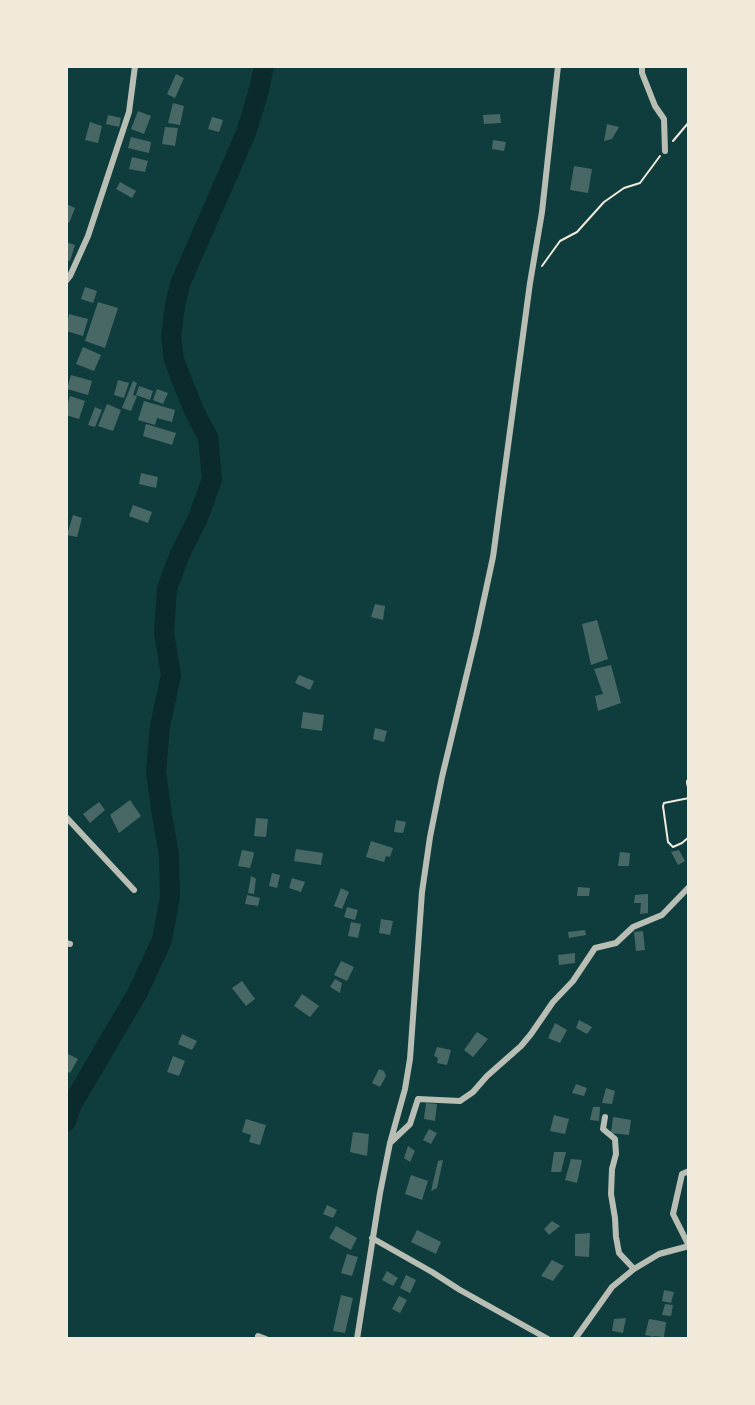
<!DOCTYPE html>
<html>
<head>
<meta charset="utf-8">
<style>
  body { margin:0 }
  #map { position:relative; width:755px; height:1405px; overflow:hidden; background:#0f3d3e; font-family:"Work Sans",sans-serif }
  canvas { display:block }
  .frame { position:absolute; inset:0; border:68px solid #f1e9da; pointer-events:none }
</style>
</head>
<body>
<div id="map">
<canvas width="755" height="1405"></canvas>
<div class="frame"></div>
</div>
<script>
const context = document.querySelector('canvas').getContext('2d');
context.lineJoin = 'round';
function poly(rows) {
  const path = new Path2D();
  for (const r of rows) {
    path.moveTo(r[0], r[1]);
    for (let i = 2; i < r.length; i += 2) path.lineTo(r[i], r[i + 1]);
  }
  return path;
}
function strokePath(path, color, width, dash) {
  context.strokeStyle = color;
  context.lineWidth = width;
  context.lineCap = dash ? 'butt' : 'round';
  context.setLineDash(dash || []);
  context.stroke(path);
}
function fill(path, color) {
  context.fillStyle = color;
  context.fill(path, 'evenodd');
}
strokePath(poly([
  [66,1122,71,1106,138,992,162,940,170,897,169,855,162,815,156,772,160,726,171,675,164,633,167,588,180,554,198,518,212,479,208,437,194,411,174,360,171,337,175,306,180,284,246,133,259,90,264,66]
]), '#0a2a2b', 20);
fill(poly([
  [176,74,184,78,175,98,167,94],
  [173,103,184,106,180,125,168,123],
  [138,111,151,116,144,134,131,129],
  [500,114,501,123,484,124,483,115],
  [108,115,121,118,119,127,106,124],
  [212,117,223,120,219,132,208,129],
  [90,122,102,126,98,143,85,140],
  [607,124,619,127,612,139,604,141],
  [165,127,178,128,175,146,162,144],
  [131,137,151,142,149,153,128,148],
  [493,140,506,142,504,151,492,149],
  [132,157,148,161,145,172,129,169],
  [574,166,592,169,588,193,570,190],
  [120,182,136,191,132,198,116,189],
  [66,204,75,208,69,223,66,221],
  [66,242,75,245,70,261,66,260],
  [85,287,97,291,93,303,81,299],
  [98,302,118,308,105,348,85,341],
  [69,314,88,319,83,336,66,331],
  [83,347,101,355,94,371,76,364],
  [71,375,92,381,88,395,67,389],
  [118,380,129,383,124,398,114,395],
  [133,381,137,383,133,395,137,396,131,411,122,408],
  [139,386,153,391,150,400,136,395],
  [157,389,168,393,163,404,153,400],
  [70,396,85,401,79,419,66,415,66,409],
  [144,401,175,410,172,422,157,418,155,425,138,420],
  [107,404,121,410,113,431,98,426],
  [95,407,102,410,95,427,88,425],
  [146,424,176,433,172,445,143,436],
  [141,473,158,477,156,488,139,484],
  [133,505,152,512,148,523,129,516],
  [73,515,82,518,77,537,67,535],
  [375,604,385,606,383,620,371,617],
  [597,620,608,659,591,665,582,624],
  [611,665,621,703,598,711,595,696,603,694,594,669],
  [299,675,314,681,310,690,295,683],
  [303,712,324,715,322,731,301,728],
  [375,728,387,731,384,742,373,739],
  [130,800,141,816,119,833,110,815],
  [99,802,105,810,90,823,83,814],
  [256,818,268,819,266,837,254,836],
  [396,820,406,822,403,833,394,832],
  [371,841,393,848,390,857,386,856,384,862,366,857],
  [296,849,323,853,321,865,294,861],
  [242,850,253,852,254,854,250,868,238,866],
  [679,850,685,861,678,865,671,852],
  [620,852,630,853,629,866,618,866],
  [272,873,280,875,277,888,269,886],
  [251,876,256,879,254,894,248,893],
  [292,878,305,882,301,892,289,888],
  [578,887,590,888,589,896,577,896],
  [341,888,349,892,342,909,334,906],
  [648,894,648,913,640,914,641,903,634,903,635,895],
  [247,895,260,898,258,906,245,904],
  [347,907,358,910,355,920,344,917],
  [381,919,393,921,390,935,379,933],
  [351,922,361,924,358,938,348,936],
  [585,930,586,935,569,938,568,932],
  [643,931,645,950,636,951,634,932],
  [575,953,575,963,559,965,558,955],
  [341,961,354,967,347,981,334,975],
  [335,979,342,983,340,993,330,987],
  [242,981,255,999,246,1006,232,988],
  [302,994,319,1006,310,1017,294,1006],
  [579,1020,592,1027,587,1034,576,1028],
  [555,1023,567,1030,560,1043,548,1038],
  [477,1032,488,1039,473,1057,464,1050],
  [182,1034,197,1041,192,1050,178,1044],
  [437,1047,451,1050,447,1065,437,1063,438,1058,434,1056],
  [66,1053,78,1059,70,1073,66,1071],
  [173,1056,185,1061,179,1076,167,1072],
  [379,1069,384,1071,386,1076,380,1087,372,1083],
  [576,1084,587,1088,584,1096,572,1093],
  [606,1088,615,1091,612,1104,602,1103],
  [426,1103,437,1104,435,1121,424,1119],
  [593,1107,600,1107,599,1121,590,1120],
  [554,1115,569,1119,565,1134,550,1131],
  [613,1117,631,1120,629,1135,611,1133],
  [246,1119,266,1125,260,1145,249,1142,251,1135,242,1132],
  [429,1129,437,1133,431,1144,423,1140],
  [353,1132,369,1134,367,1156,350,1152],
  [408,1146,415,1151,410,1162,404,1158],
  [554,1152,566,1152,561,1172,551,1172],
  [571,1159,582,1160,577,1183,565,1180],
  [443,1160,437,1188,431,1191,438,1161],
  [411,1175,428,1181,422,1200,405,1194],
  [327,1205,337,1210,333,1218,323,1214],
  [552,1221,560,1226,549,1235,544,1229],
  [336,1226,357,1238,351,1250,329,1238],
  [417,1230,441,1242,436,1254,411,1242],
  [590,1233,589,1257,575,1256,575,1234],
  [347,1254,358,1257,352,1276,341,1273],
  [552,1260,564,1266,553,1281,541,1276],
  [387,1271,398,1278,393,1286,382,1280],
  [406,1275,416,1280,410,1293,400,1288],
  [664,1290,674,1292,671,1303,662,1301],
  [341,1295,353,1298,345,1333,333,1331],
  [399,1296,407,1300,400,1313,392,1309],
  [665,1304,673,1305,671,1316,662,1315],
  [626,1318,623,1333,612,1331,614,1319],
  [649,1319,666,1322,664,1337,651,1336,660,1339,650,1339,651,1336,645,1335]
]), '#486865');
strokePath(poly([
  [673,141,689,122],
  [542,266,560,241,577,232,604,202,624,188,640,183,660,156],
  [689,781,687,781,687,783,689,791],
  [689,798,664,803,663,806,668,842,673,847,682,843,689,837]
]), '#f1e9da', 2);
strokePath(poly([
  [642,66,642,73,655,106,664,119,665,151],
  [66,281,70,276,88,236,129,112,135,66],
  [66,817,134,890],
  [66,943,70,944],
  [605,1117,603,1129,615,1139,616,1154,612,1169,611,1194,615,1218,616,1237,619,1253,634,1269],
  [390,1143,410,1124,418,1099,460,1101,473,1092,487,1076,521,1046,531,1034,553,1002,573,981,595,948,616,943,633,927,662,915,689,887],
  [372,1238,432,1272,460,1290,548,1339],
  [258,1336,266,1339],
  [357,1339,380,1193,390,1143,405,1089,410,1059,422,892,430,837,442,777,476,636,493,557,530,283,542,212,558,66],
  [575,1339,612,1287,634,1269,659,1254,689,1246,673,1214,682,1174,689,1171]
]), '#b8beb3', 6);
</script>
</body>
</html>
